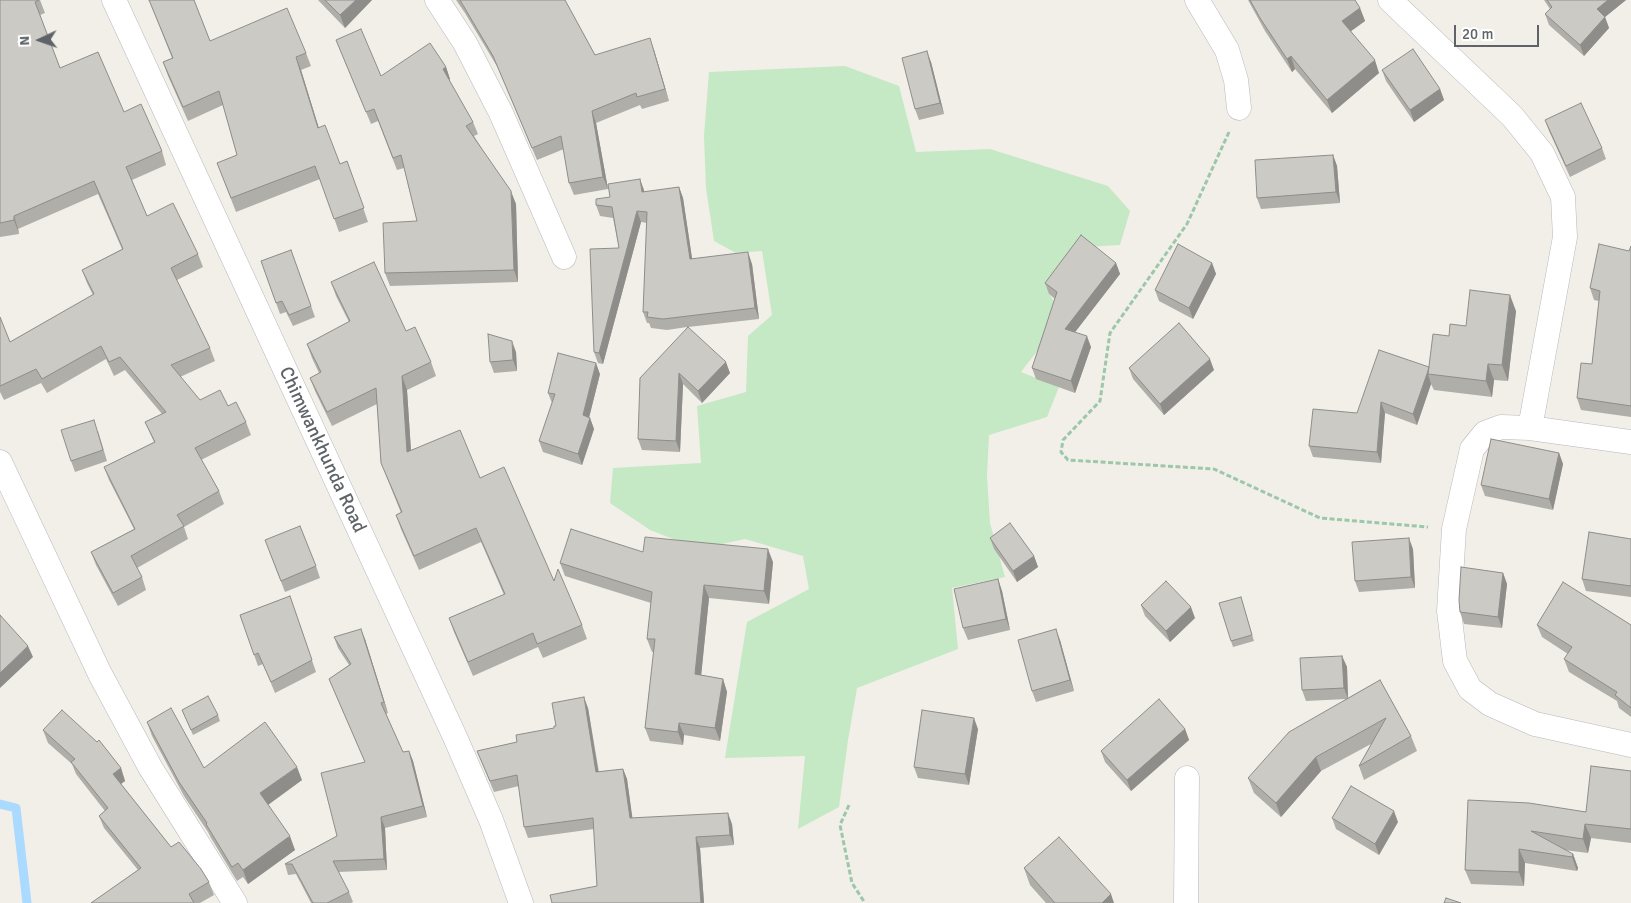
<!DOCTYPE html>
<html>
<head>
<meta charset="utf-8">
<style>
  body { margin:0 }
  #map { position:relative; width:1631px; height:903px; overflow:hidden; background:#f1efe8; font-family:Signika,sans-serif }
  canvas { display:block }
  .north { position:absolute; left:15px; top:15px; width:50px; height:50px; -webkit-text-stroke:4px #fff; paint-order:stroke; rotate:267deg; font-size:14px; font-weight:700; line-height:20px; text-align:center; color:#5f6368 }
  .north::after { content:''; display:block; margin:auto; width:18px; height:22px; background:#5f6368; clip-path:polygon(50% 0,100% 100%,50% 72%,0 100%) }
  .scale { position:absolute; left:1454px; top:25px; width:85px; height:22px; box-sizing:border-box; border:2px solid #5f6368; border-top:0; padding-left:6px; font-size:15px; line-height:18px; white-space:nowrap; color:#5f6368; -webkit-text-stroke:4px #fff; paint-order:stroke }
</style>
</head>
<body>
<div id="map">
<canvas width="1631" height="903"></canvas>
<div class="north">N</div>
<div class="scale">20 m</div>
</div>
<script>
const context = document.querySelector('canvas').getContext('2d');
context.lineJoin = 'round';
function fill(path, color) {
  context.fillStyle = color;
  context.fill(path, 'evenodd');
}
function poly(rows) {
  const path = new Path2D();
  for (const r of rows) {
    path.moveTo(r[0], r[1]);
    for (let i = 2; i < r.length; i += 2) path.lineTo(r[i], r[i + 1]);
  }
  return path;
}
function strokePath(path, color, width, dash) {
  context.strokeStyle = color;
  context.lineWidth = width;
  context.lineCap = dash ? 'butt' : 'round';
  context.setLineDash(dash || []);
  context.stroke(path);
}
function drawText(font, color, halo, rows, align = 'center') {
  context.font = font + ' Signika,sans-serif';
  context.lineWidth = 4;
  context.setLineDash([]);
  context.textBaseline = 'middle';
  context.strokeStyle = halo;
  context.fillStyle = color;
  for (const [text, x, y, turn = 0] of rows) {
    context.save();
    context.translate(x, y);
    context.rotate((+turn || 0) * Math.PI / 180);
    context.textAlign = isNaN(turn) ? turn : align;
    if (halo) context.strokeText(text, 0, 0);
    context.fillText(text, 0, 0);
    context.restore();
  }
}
fill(poly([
  [845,66,899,86,916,152,990,149,1108,186,1130,211,1120,245,1085,247,1049,294,1069,322,1051,333,1021,372,1059,387,1047,417,989,435,987,476,990,523,1005,577,952,588,958,649,857,688,848,740,839,807,798,829,805,756,725,758,747,622,809,589,803,556,745,539,699,549,650,530,610,503,613,468,701,463,697,406,746,392,748,336,772,315,762,251,736,253,714,241,706,188,704,136,709,72]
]), '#c5e8c5');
strokePath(poly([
  [0,804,16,808,27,903]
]), '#aadaff', 9);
const street = poly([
  [114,0,455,737,491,820,521,903],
  [437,0,465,43,501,113,564,257],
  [1197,0,1227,50,1236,80,1239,108],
  [1390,0,1512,116,1542,153,1563,197,1565,237,1530,428],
  [1631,442,1530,428,1501,427,1485,433,1472,449,1454,529,1449,611,1455,661,1470,689,1490,704,1535,724,1631,745],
  [0,462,100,674,150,767,235,903],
  [1186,903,1187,778]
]);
strokePath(street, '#b5b8bc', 25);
strokePath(poly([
  [1229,132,1187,224,1110,333,1100,401,1063,440,1061,452,1068,460,1214,469,1320,518,1428,527],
  [849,805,840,825,852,883,865,903]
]), '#9cc7a9', 3, [5, 2.5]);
strokePath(street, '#fff', 24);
fill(poly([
  [0,0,40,0,45,13,40,15,60,68,124,112,162,151,166,165,132,180,147,216,198,254,203,267,177,280,210,348,215,361,180,377,200,400,228,406,246,422,251,435,201,460,219,491,224,504,184,527,188,539,137,568,142,577,146,590,118,606,96,565,91,552,134,529,109,480,104,467,154,442,145,422,162,414,125,370,114,376,106,359,47,393,41,383,4,400,0,392,0,317,10,342,93,295,87,283,82,270,122,249,98,194,18,229,19,234,0,237],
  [149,0,194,0,210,41,306,53,311,66,301,70,319,128,340,164,347,161,368,222,339,232,320,179,236,212,217,163,237,155,223,105,188,121,168,76,163,62,172,58],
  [318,0,372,0,345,28],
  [456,0,565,0,595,55,654,50,669,101,642,109,640,105,596,123,608,189,574,195,569,183,564,149,537,160,498,68,465,13],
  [1248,0,1355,0,1360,8,1365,21,1351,31,1379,73,1332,113,1295,69,1292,72,1265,31],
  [1544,0,1626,0,1605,17,1609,28,1584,56,1549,25,1545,14,1550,9],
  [336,40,381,76,446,67,450,79,449,80,473,122,478,134,474,136,516,204,518,282,390,286,385,273,417,221,404,168,397,170,378,121,371,124],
  [931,62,944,114,919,120,915,109],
  [1382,70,1440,89,1444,100,1414,122,1386,81],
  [1545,120,1602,148,1606,159,1570,177,1549,131],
  [1333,155,1337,166,1340,203,1261,209,1257,198],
  [679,187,683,198,692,259,752,264,759,319,688,327,730,373,702,403,683,384,680,452,642,450,638,439,687,327,667,330,651,328,649,323,647,323,643,312,647,223,641,222,603,364,598,363,594,352,619,248,613,218,600,216,596,205,610,197,644,190,644,192],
  [1631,246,1631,417,1581,410,1577,398,1592,364,1599,301,1594,300,1590,288,1629,251],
  [291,250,315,317,293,326,286,312,280,314,261,261],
  [1116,263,1120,274,1075,332,1091,347,1075,393,1036,379,1032,368,1055,299,1049,294,1045,283],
  [1212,263,1216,274,1193,319,1159,301,1155,290],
  [331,282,406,331,431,362,436,376,407,390,411,451,480,478,554,581,582,625,587,639,543,658,538,647,473,676,454,632,449,618,504,595,481,542,419,570,401,529,396,515,401,513,381,463,377,404,332,426,315,391,310,378,319,373,312,358,307,344,349,322,336,296],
  [1516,311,1508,381,1494,380,1492,397,1434,390,1431,384,1417,425,1385,413,1381,463,1313,457,1309,446,1357,413,1429,367,1449,336,1466,326],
  [516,352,517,371,494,373,490,362],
  [1129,368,1214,370,1164,415,1133,379],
  [600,374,589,417,590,418,594,429,582,465,543,452,539,441,552,403,548,393],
  [98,431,107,461,75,472,71,461],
  [1559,453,1563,464,1553,510,1485,496,1481,485],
  [990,538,1034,556,1038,567,1017,582,994,549],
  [1631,539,1631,597,1586,591,1582,579],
  [1413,549,1415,588,1359,592,1355,581],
  [269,551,316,566,320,578,285,592],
  [643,552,773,562,769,604,709,598,701,675,723,679,727,692,720,741,684,735,683,745,650,741,645,728,654,652,652,652,647,639,651,603,565,576,560,563],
  [1503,573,1507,584,1502,628,1464,624,1460,612],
  [998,579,1002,591,1010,630,968,640,963,628],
  [290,596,316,672,275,693,263,664,258,666,240,615],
  [1241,597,1254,641,1233,647,1231,641],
  [1141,605,1195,618,1170,642,1145,616],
  [1537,625,1631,625,1631,717,1619,708,1617,701,1569,672,1564,659,1568,654,1542,637],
  [334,637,365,639,388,713,386,714,403,752,409,751,413,761,427,817,385,828,387,870,338,872,349,892,353,902,351,903,311,903,296,874,288,875,285,864,337,836,365,762,329,679,349,665,338,648],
  [1060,640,1074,691,1036,702,1032,691],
  [1342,656,1347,667,1348,698,1380,680,1411,736,1417,751,1364,780,1359,766,1371,744,1321,771,1281,817,1254,793,1248,778,1346,699,1306,701,1302,690],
  [588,708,599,772,623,769,627,779,632,818,732,824,734,845,700,848,704,903,552,903,597,886,594,829,528,838,524,827,519,786,494,792,477,751,517,742,554,728],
  [182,710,218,715,220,721,193,735],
  [147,722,204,768,302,780,268,805,295,850,248,884,243,877,237,881,211,838,208,832,184,796,152,736],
  [978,729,969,785,918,778,914,767],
  [1185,729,1189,740,1131,791,1105,762,1101,751],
  [43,730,121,768,125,781,121,784,171,847,209,882,214,895,200,903,91,903,138,870,104,828,99,816,105,811,76,774,72,764,48,743],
  [1631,771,1631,843,1591,838,1588,853,1564,850,1573,854,1578,868,1577,871,1525,863,1524,886,1471,884,1465,870,1468,800,1586,812],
  [1332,818,1398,822,1379,855,1336,829],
  [1024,868,1114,903,1046,903,1030,885]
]), '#afaea9');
fill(poly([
  [356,0,372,0,345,28,340,15],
  [1608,0,1626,0,1605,17,1609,28,1584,56,1580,45,1597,9],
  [1360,8,1365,21,1347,34,1342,21],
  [650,38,654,50,669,101,665,89],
  [927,51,931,62,944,114,940,103],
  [1291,56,1295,69,1292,72,1287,59],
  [296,57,301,70,323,142,318,128],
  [1375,60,1379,73,1332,113,1327,100],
  [446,67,450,79,448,81,443,69],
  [1440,89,1444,100,1414,122,1410,110],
  [592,111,596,123,608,189,603,177],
  [1333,155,1337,166,1340,203,1336,192],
  [640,179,644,190,646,203,642,192],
  [679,187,683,198,694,271,690,259],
  [511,191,516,204,518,282,514,270],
  [637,211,641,222,603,364,599,353],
  [14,216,18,229,19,234,14,220],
  [748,252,752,264,759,319,755,308],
  [1116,263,1120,274,1069,340,1065,329],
  [1212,263,1216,274,1193,319,1189,308],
  [1510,295,1516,311,1508,381,1502,365],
  [1087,336,1091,347,1075,393,1071,381],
  [512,341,516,352,517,371,513,360],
  [1210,359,1214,370,1164,415,1160,404],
  [726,362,730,373,702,403,698,391],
  [596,363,600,374,587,426,583,415],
  [1488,364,1494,380,1492,397,1486,381],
  [1429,368,1428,374,1431,384,1417,425,1413,414],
  [679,373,683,384,680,452,676,441],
  [402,376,407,390,412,466,407,452],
  [1381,402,1385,413,1381,463,1377,452],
  [590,418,594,429,582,465,578,454],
  [1559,453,1563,464,1553,510,1549,499],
  [1409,538,1413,549,1415,588,1411,577],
  [768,549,773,562,769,604,764,591],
  [1034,556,1038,567,1017,582,1013,571],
  [1503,573,1507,584,1502,628,1498,617],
  [998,579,1002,591,1010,630,1006,619],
  [704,585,709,598,700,687,695,674],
  [1191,607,1195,618,1170,642,1166,631],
  [361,629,365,639,388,713,384,702],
  [1056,629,1060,640,1074,691,1070,680],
  [28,646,33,657,0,688,0,673],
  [1342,656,1347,667,1348,699,1344,688],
  [723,679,727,692,720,741,715,728],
  [584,697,588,708,600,783,596,772],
  [974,718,978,729,969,785,965,774],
  [679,723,684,735,683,745,678,732],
  [1185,729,1189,740,1131,791,1127,780],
  [409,751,413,761,427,817,423,806],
  [1316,757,1321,771,1281,817,1276,803],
  [297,767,302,780,265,807,260,793],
  [121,768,125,781,118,786,113,774],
  [623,769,627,779,634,829,630,818],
  [1394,811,1398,822,1379,855,1375,844],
  [728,813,732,824,734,845,730,835],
  [381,817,385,828,387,870,384,859],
  [1585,824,1591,838,1588,853,1583,839],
  [290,836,295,850,248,884,243,870],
  [696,837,700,848,704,903,701,903],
  [1519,849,1525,863,1524,886,1519,872],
  [1573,854,1578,868,1577,871,1572,857],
  [1111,894,1114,903,1102,903]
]), '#8f8d8a');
const building = poly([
  [0,0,39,0,35,2,60,68,98,52,124,112,141,104,162,151,126,167,147,216,173,203,198,254,171,268,210,348,171,365,200,400,220,390,228,406,236,402,246,422,195,448,219,491,177,515,184,526,131,556,142,577,113,593,91,552,135,529,104,467,155,442,145,422,166,412,120,357,109,362,101,346,42,379,36,369,0,386,0,317,10,342,94,294,82,270,123,249,94,181,14,216,14,220,0,223,0,0],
  [149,0,194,0,210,41,287,8,306,53,296,57,318,128,325,125,340,164,347,161,364,208,334,219,315,166,231,198,217,163,237,155,219,91,183,107,163,62,173,58,149,0],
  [325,0,356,0,340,15,325,0],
  [460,0,565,0,595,55,650,38,665,89,637,97,636,93,592,111,603,177,569,183,561,136,532,148,493,56,460,0],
  [1250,0,1355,0,1360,8,1342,21,1375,60,1327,100,1291,56,1287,59,1260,18,1250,0],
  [1547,0,1608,0,1597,9,1605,17,1580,45,1545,14,1552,7,1547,0],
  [361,29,381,76,430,43,446,67,443,69,473,122,466,126,511,191,514,270,385,273,383,223,417,221,401,155,393,158,374,109,366,112,336,40,361,29],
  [1413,49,1440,89,1410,110,1382,70,1413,49],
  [927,51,940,103,915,109,902,58,927,51],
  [1581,103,1602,148,1566,166,1545,120,1581,103],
  [1333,155,1336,192,1257,198,1255,160,1333,155],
  [640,179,642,192,679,187,690,259,748,252,755,308,663,319,647,317,648,312,643,312,647,212,637,211,599,353,594,352,590,249,619,248,612,207,596,205,596,199,610,197,608,184,640,179],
  [1081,235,1116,263,1065,329,1087,336,1071,381,1032,368,1057,292,1045,283,1081,235],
  [1178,244,1212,263,1189,308,1155,290,1178,244],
  [1599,244,1629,251,1631,246,1631,406,1577,398,1581,363,1592,364,1600,291,1590,288,1599,244],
  [291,250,311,306,289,315,282,301,276,303,261,261,291,250],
  [374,262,406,331,415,327,431,362,402,376,407,452,460,430,480,478,504,467,554,581,558,569,582,625,537,644,533,633,468,662,449,618,505,594,476,528,414,556,396,515,402,512,381,463,376,388,327,412,310,378,321,372,307,344,350,321,331,282,374,262],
  [1470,290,1510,295,1502,365,1488,364,1486,381,1428,374,1433,334,1449,336,1450,324,1466,326,1470,290],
  [1179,323,1210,359,1160,404,1129,368,1179,323],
  [688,327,726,362,698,391,679,373,676,441,638,439,640,378,688,327],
  [488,334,512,341,513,360,490,362,488,334],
  [1379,350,1429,367,1428,371,1413,414,1381,402,1377,452,1309,446,1313,409,1357,413,1379,350],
  [558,353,596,363,583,415,590,418,578,454,539,441,555,394,548,393,558,353],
  [94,420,103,450,71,461,61,430,94,420],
  [1491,439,1559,453,1549,499,1481,485,1491,439],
  [1010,523,1034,556,1013,571,990,538,1010,523],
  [300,526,316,566,281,581,265,540,300,526],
  [571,529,643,552,645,537,768,549,764,591,704,585,695,674,723,679,715,728,679,723,678,732,645,728,655,639,647,639,652,592,560,563,571,529],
  [1589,532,1631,539,1631,586,1582,579,1589,532],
  [1409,538,1411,577,1355,581,1352,542,1409,538],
  [1461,567,1503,573,1498,617,1460,612,1459,600,1461,567],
  [998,579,1006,619,963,628,954,589,998,579],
  [1166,581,1191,607,1166,631,1141,605,1166,581],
  [1563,582,1631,625,1631,708,1615,695,1617,692,1564,659,1572,647,1537,625,1563,582],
  [290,596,312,660,271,682,258,653,254,655,240,615,290,596],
  [1241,597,1252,635,1231,641,1219,603,1241,597],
  [0,615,28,646,0,673,0,615],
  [361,629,384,702,381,703,403,752,409,751,423,806,381,817,384,859,333,861,349,892,327,903,313,903,292,864,285,864,337,836,321,773,365,762,329,679,351,664,334,637,361,629],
  [1056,629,1070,680,1032,691,1018,640,1056,629],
  [1342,656,1344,688,1302,690,1300,658,1342,656],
  [1380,680,1411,736,1359,766,1386,718,1316,757,1276,803,1248,778,1289,732,1380,680],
  [208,696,218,715,191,730,182,710,208,696],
  [584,697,596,772,623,769,630,818,728,813,730,835,696,837,701,903,552,903,550,895,597,886,593,818,524,827,517,775,490,781,477,751,517,742,516,735,554,728,554,726,556,726,552,703,584,697],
  [1159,699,1185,729,1127,780,1101,751,1159,699],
  [171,708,204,768,265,722,297,767,260,793,290,836,243,870,238,863,232,867,206,824,207,823,179,782,147,722,171,708],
  [62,710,97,742,99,740,121,768,113,774,171,847,179,842,201,869,209,882,189,894,194,903,91,903,141,868,99,816,108,808,71,762,75,759,43,730,62,710],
  [922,710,974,718,965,774,914,767,922,710],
  [1591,766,1631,771,1631,829,1585,824,1583,839,1531,831,1573,854,1572,857,1519,849,1519,872,1465,870,1468,800,1529,803,1586,812,1591,766],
  [1351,786,1394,811,1375,844,1332,818,1351,786],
  [1059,837,1111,894,1102,903,1055,903,1024,868,1059,837],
  [1446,898,1461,903,1444,903,1446,898]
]);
fill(building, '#cccac5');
strokePath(building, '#8f8d8a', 1);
drawText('19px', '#5f6368', '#fff', [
  ["Chimwankhunda Road",322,450,65]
]);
</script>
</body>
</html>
